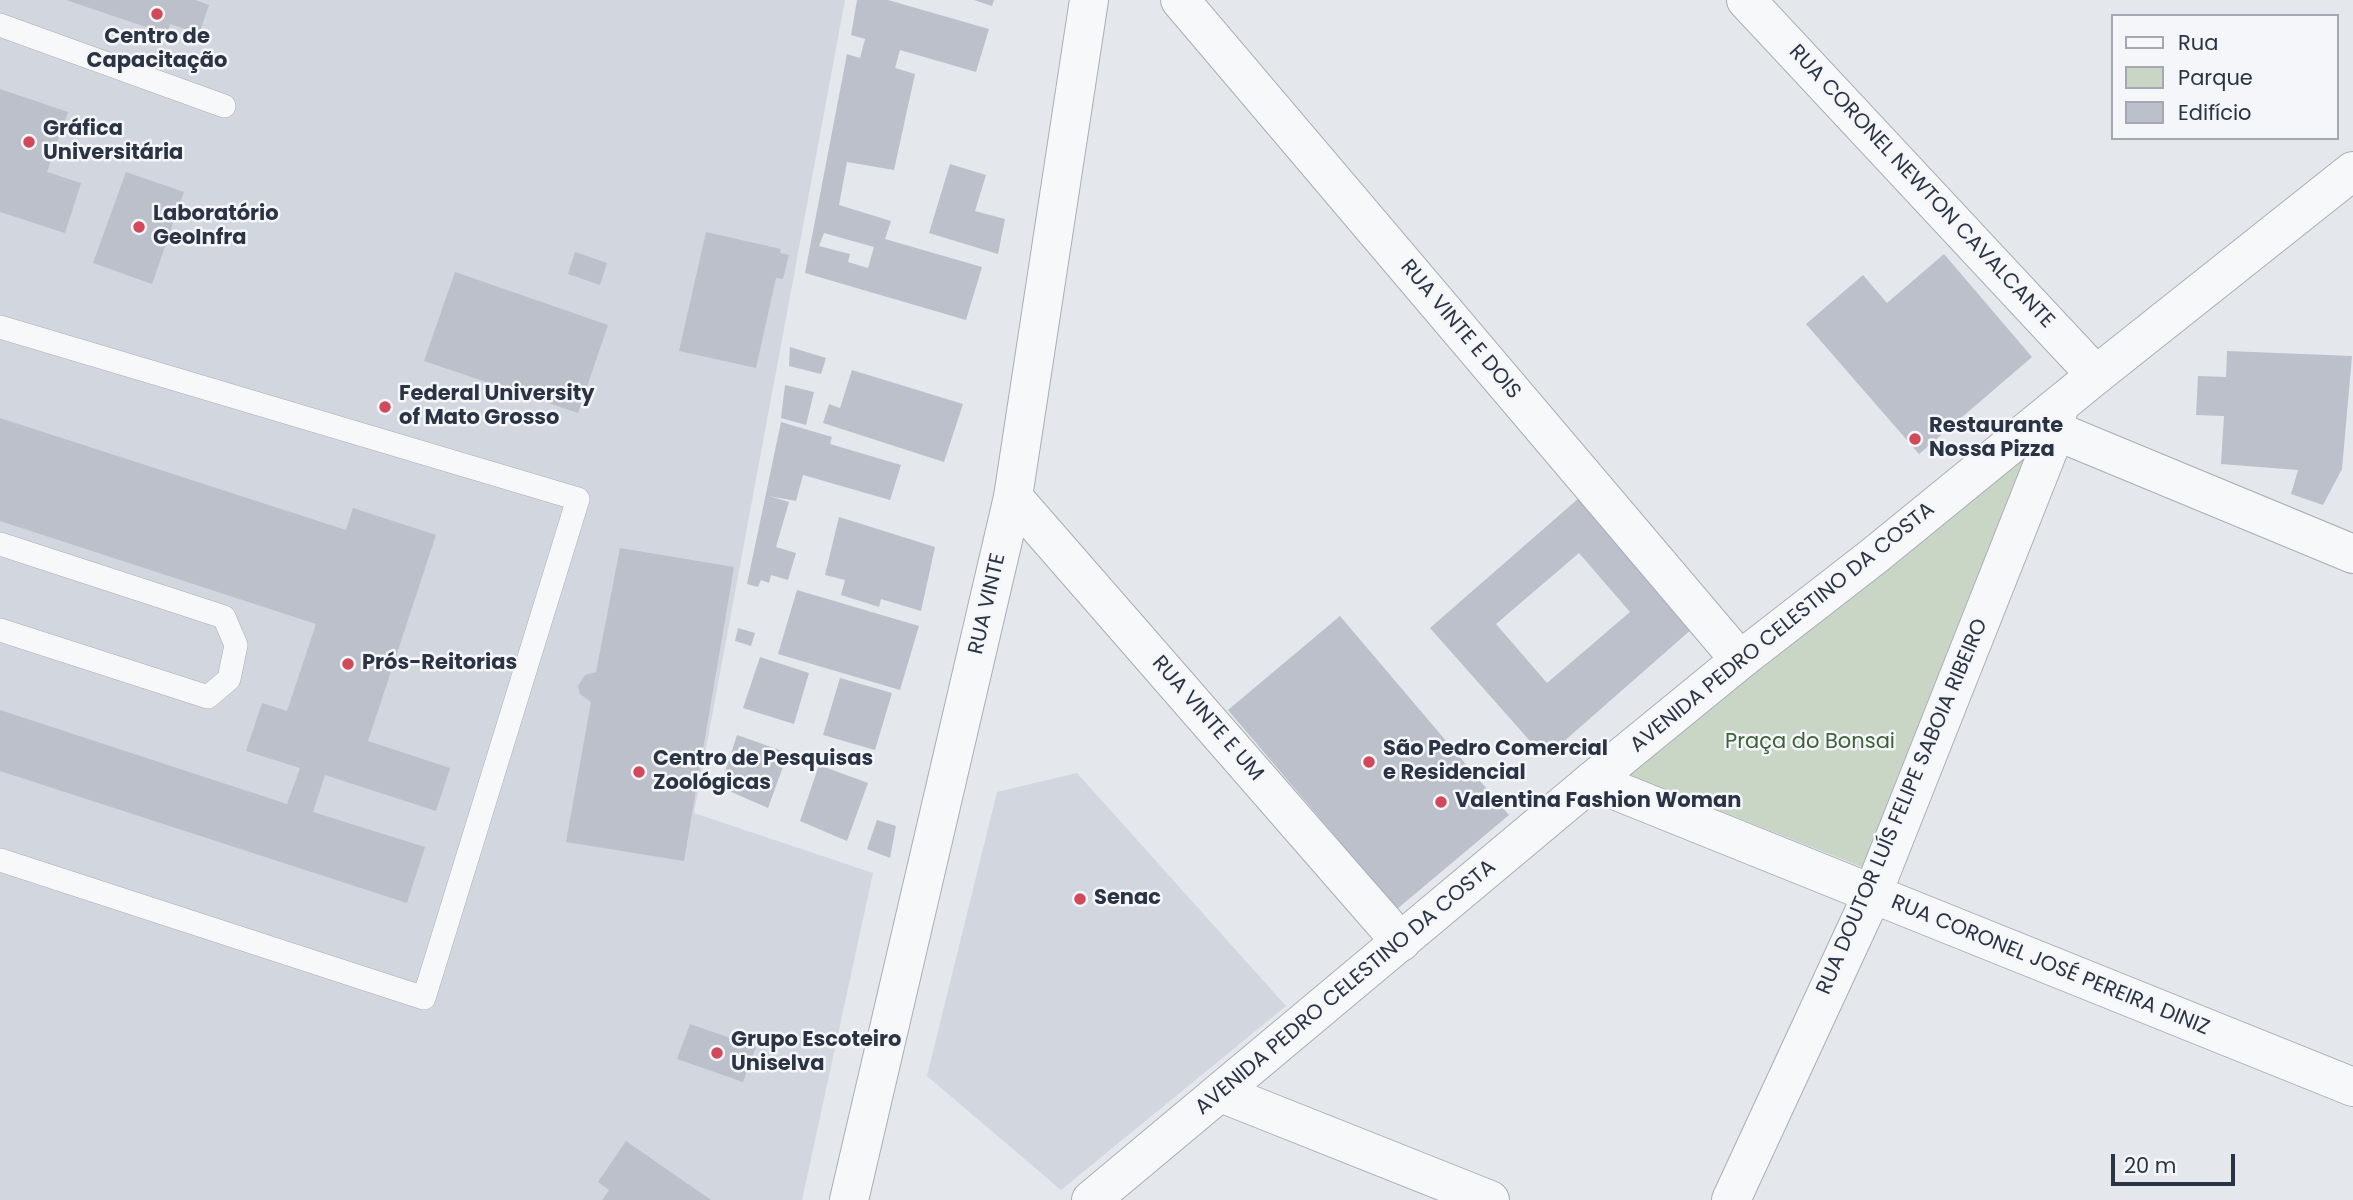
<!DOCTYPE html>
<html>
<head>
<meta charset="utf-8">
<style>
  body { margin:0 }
  #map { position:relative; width:2353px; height:1200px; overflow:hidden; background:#e4e7ec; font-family:Poppins,sans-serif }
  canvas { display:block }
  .legend { position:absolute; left:2111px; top:14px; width:228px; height:126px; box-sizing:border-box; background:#f4f6f9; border:2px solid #a4a8b1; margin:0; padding:9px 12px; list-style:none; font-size:21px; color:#2b3445 }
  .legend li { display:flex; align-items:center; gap:14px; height:35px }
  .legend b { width:35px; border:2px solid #a4a8b1 }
  .scale { position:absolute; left:2111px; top:1154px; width:124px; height:32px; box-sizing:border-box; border:4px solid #2b3445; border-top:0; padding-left:9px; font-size:21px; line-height:24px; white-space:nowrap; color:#2b3445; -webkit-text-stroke:5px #f4f6f9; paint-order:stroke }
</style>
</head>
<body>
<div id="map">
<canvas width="2353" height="1200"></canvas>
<ul class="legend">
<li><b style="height:9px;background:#f7f8fa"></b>Rua</li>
<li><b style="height:19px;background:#c9d6c5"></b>Parque</li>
<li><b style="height:19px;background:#bbc0ca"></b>Edifício</li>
</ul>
<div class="scale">20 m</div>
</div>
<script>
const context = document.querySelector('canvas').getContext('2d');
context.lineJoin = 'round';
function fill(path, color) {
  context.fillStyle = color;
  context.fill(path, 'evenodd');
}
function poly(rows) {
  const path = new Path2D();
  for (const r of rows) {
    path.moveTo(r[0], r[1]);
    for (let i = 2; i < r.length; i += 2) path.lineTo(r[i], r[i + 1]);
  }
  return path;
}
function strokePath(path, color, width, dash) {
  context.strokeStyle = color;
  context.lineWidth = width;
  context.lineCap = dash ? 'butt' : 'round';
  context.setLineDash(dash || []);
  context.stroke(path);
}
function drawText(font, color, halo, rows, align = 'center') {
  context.font = font + ' Poppins,sans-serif';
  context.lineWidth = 5;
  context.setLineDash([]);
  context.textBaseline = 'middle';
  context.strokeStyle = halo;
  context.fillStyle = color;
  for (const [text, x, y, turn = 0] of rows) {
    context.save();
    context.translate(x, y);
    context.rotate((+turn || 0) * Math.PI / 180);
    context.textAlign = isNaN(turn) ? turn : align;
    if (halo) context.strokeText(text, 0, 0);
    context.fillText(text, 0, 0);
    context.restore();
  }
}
fill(poly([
  [0,0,845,0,694,813,873,873,802,1200,0,1200],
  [1077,773,1286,1006,1061,1190,927,1076,997,792]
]), '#d2d6de');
fill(poly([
  [2049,420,1862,867,1624,773]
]), '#c9d6c5');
fill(poly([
  [66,0,195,0,209,5,199,34,170,24,167,34],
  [857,0,888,0,989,29,976,72,900,50,895,68,915,74,894,170,847,162,839,205,891,221,885,239,982,267,966,320,805,273,847,54,860,58,865,39,851,35],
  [824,233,874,247,868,268,848,262,850,254,819,246],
  [974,0,994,0,992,6],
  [0,89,68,112,47,172,81,183,65,233,0,212],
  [950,164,986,175,975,211,1005,219,998,254,929,233],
  [126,172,184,192,152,284,93,263],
  [706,232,781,249,780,253,789,255,783,279,776,278,756,368,679,351],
  [575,252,607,263,600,285,568,274],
  [1944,254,2032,357,1919,454,1806,324,1863,275,1887,303],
  [455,272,608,325,578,413,424,361],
  [790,347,826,358,821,374,789,366],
  [2227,351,2352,356,2342,469,2323,505,2291,494,2298,470,2221,464,2224,416,2196,415,2198,376,2226,377],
  [852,370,963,404,944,462,823,423,829,404,840,408],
  [785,385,814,392,806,425,781,418],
  [0,418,346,530,353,508,436,535,368,741,450,768,436,811,325,775,313,812,425,847,407,903,0,771,0,710,287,804,300,768,246,751,262,703,287,711,316,624,0,521],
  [781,422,832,437,830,444,901,465,890,500,803,475,796,501,769,496,789,502,776,547,796,553,788,580,771,575,769,583,761,580,758,587,747,584],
  [1579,498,1693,628,1545,758,1430,628],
  [1579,553,1630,612,1547,683,1496,624],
  [839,517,935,547,921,611,881,599,879,607,841,595,845,580,825,575],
  [620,548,734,567,684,861,566,842,591,702,580,694,578,686,585,675,596,672],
  [797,590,919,626,900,690,778,654],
  [1340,616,1509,815,1397,909,1228,710],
  [738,628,755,633,751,646,735,641],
  [760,657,809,673,794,724,743,708],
  [840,678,892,693,875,750,823,735],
  [737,735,788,753,768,808,720,787],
  [819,765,868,783,847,841,800,821],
  [877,820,896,826,890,858,867,849],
  [690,1024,756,1047,743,1082,677,1059],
  [626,1141,711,1200,602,1200,609,1190,598,1182]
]), '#bbc0ca');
const service = poly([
  [0,25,224,106],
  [0,327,578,499,424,998,0,860],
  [0,544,224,617,236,645,229,679,208,697,0,630]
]);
const minor = poly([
  [1180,0,1740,660],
  [1746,0,2096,375],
  [2056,431,2353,554],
  [1013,497,1401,942],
  [1592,781,2353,1087],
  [1221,1093,1490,1200],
  [1731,1200,1872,895,2056,431,2058,408]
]);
const tertiary = poly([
  [849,1200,1013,497,1089,0],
  [1091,1200,1592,781,1740,660,1874,556,2096,375,2353,171]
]);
strokePath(service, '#a9aeb7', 24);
strokePath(minor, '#a9aeb7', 40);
strokePath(tertiary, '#a9aeb7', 40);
strokePath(service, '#f7f8fa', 23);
strokePath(minor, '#f7f8fa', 38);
strokePath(tertiary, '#f7f8fa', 38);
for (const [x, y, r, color] of [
  [157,14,7,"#d1495b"],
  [29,142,7,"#d1495b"],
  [139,227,7,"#d1495b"],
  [385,407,7,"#d1495b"],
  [1915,439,7,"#d1495b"],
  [348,664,7,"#d1495b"],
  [1369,762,7,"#d1495b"],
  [639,772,7,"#d1495b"],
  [1441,802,7,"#d1495b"],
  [1080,899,7,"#d1495b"],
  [717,1053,7,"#d1495b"]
]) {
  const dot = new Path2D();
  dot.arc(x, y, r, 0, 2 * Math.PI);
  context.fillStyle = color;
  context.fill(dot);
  strokePath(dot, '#f4f6f9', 2.5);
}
drawText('bold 21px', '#2b3445', '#f4f6f9', [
  ["Centro de",157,38,"center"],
  ["Capacitação",157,62,"center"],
  ["Gráfica",43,130],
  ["Universitária",43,154],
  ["Laboratório",153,215],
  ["GeoInfra",153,239],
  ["Federal University",399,395],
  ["of Mato Grosso",399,419],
  ["Restaurante",1929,427],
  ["Nossa Pizza",1929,451],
  ["Prós-Reitorias",362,664],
  ["São Pedro Comercial",1383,750],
  ["e Residencial",1383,774],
  ["Centro de Pesquisas",653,760],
  ["Zoológicas",653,784],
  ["Valentina Fashion Woman",1455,802],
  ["Senac",1094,899],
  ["Grupo Escoteiro",731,1041],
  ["Uniselva",731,1065]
], 'left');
drawText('21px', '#2b3445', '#f4f6f9', [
  ["RUA CORONEL NEWTON CAVALCANTE",1921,187,47],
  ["RUA VINTE E DOIS",1460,330,50],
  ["RUA VINTE",988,604,-77],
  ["AVENIDA PEDRO CELESTINO DA COSTA",1783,628,-39],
  ["RUA VINTE E UM",1207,719,49],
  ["RUA DOUTOR LUÍS FELIPE SABOIA RIBEIRO",1903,807,-67],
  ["RUA CORONEL JOSÉ PEREIRA DINIZ",2050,966,22],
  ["AVENIDA PEDRO CELESTINO DA COSTA",1346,988,-40]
]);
drawText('21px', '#3f6138', '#f4f6f9', [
  ["Praça do Bonsai",1810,743]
]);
</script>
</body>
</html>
